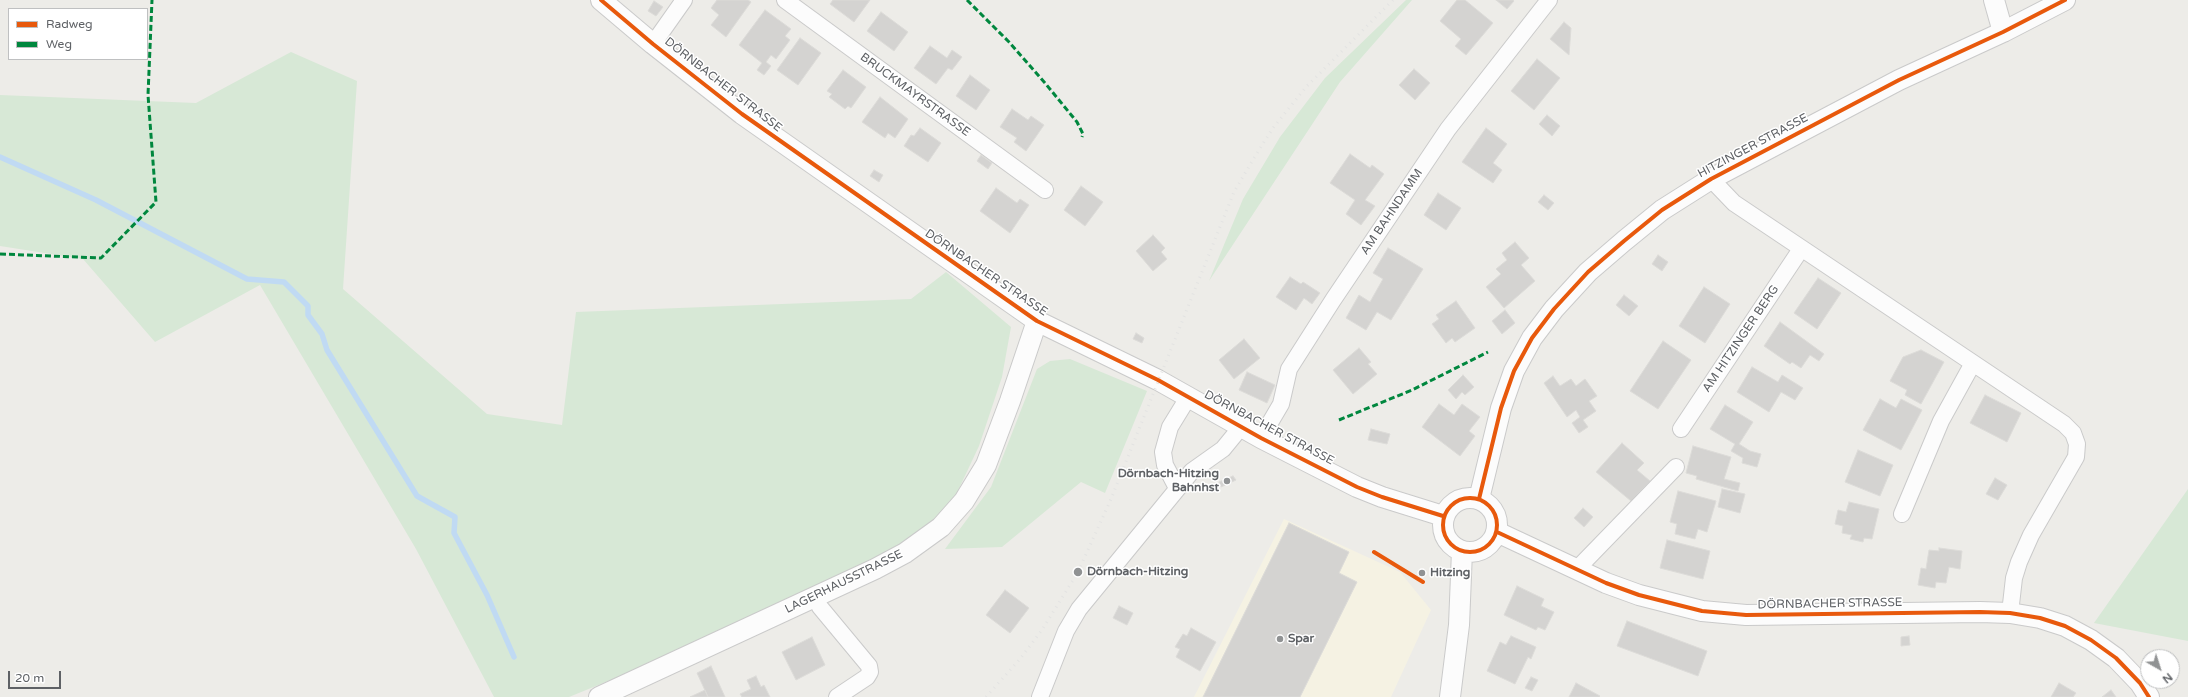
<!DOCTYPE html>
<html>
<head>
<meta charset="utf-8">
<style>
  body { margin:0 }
  #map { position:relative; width:2188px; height:697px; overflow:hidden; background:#edece8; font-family:"Varela Round",sans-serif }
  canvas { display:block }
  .legend { position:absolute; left:8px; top:8px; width:140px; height:52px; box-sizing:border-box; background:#fff; border:1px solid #bfc0c1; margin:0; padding:5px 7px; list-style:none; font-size:12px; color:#5e6165 }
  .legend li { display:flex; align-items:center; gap:8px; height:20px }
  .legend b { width:20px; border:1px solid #bfc0c1 }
  .north { position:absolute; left:2140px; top:649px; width:40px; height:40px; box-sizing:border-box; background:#fff; border:1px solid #bfc0c1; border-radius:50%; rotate:141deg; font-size:11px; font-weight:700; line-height:16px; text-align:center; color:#5e6165 }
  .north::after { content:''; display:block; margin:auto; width:14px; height:18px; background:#909293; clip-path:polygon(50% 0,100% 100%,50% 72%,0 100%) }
  .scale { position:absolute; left:8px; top:671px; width:53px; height:18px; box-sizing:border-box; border:2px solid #5e6165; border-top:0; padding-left:5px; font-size:12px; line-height:14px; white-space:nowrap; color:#5e6165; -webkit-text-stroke:3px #fff; paint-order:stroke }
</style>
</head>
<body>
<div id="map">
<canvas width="2188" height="697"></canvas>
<ul class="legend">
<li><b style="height:5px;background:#e8590c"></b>Radweg</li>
<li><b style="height:5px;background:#00873e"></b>Weg</li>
</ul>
<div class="north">N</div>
<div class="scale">20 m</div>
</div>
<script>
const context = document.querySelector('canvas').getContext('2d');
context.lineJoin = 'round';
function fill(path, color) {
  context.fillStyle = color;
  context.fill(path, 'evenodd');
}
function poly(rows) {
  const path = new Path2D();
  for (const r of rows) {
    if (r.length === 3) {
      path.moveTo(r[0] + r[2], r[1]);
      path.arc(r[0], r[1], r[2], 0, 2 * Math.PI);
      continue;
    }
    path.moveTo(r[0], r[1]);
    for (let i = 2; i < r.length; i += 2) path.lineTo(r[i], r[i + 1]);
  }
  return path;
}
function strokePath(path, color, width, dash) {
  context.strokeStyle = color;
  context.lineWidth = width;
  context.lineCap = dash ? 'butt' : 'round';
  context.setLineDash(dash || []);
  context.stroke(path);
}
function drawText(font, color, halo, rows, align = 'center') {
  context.font = font + ' "Varela Round",sans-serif';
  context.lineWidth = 3;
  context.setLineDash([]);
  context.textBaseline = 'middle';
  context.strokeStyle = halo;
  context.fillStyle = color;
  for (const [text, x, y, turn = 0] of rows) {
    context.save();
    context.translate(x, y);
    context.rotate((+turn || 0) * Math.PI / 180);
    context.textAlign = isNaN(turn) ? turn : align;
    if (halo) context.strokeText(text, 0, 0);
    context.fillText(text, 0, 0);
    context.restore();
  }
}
fill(poly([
  [1284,519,1400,572,1431,610,1391,697,1194,697]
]), '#f5f2e3');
fill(poly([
  [1406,0,1412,0,1340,82,1209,281,1243,199,1280,137,1325,78],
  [291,52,357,81,343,289,487,414,562,425,576,312,911,299,946,272,1011,327,1002,377,979,446,955,497,922,532,874,559,645,666,569,697,494,697,416,549,260,285,155,342,83,259,0,246,0,95,196,103],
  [1070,359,1147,391,1105,493,1081,482,1002,547,945,549,991,487,1037,369,1050,361],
  [2188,489,2188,641,2094,623]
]), '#d7e8d6');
strokePath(poly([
  [0,157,96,200,247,279,284,282,308,306,308,315,322,334,327,350,417,496,455,517,454,533,487,595,514,657]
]), '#c0daf3', 5.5);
const building = poly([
  [717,0,748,0,751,2,726,37,711,25,719,15,711,8,717,0],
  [833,0,870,0,854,22,830,4,833,0],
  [1457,0,1465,0,1493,23,1466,55,1455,46,1461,39,1440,21,1457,0],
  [1496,0,1513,0,1514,1,1507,9,1496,0],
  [654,1,663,7,656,16,648,11,654,1],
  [765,10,791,29,785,36,790,40,776,59,771,55,766,62,771,66,764,75,757,70,762,63,739,45,765,10],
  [881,12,908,32,894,51,867,31,881,12],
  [1564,22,1571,28,1569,55,1550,39,1564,22],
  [800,38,821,53,798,85,777,70,800,38],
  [930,46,947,58,952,50,962,57,952,70,948,68,936,84,914,68,930,46],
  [1537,59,1560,78,1534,110,1511,91,1537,59],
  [1414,69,1430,83,1415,100,1399,85,1414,69],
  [843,70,866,87,851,108,848,106,845,109,829,97,832,94,827,91,843,70],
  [970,75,990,90,976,110,956,96,970,75],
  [880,97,908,119,895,138,888,133,885,138,862,122,880,97],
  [1012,109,1028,120,1031,116,1044,125,1026,151,1014,142,1017,138,1000,127,1012,109],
  [1547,115,1560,126,1552,136,1539,124,1547,115],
  [920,128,941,143,928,162,904,146,911,135,914,136,920,128],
  [1486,128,1507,144,1493,163,1502,170,1493,183,1462,162,1486,128],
  [1350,154,1370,168,1372,165,1384,174,1365,200,1375,206,1361,225,1346,214,1355,200,1330,183,1350,154],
  [981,155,992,163,988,169,977,161,981,155],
  [874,170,883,175,879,182,870,176,874,170],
  [1081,186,1103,202,1085,226,1064,210,1081,186],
  [996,188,1017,203,1020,199,1029,205,1010,233,980,211,996,188],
  [1438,193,1461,208,1446,230,1424,215,1438,193],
  [1544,195,1554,203,1548,210,1538,202,1544,195],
  [1153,235,1165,248,1161,252,1167,259,1153,271,1136,251,1153,235],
  [1515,242,1529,258,1521,265,1535,281,1504,308,1486,287,1501,274,1496,269,1507,260,1502,253,1515,242],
  [1388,248,1423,269,1391,320,1377,312,1366,330,1346,318,1359,295,1370,302,1383,279,1373,273,1388,248],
  [1658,255,1668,262,1662,271,1652,264,1658,255],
  [1290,277,1301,284,1303,282,1320,293,1312,304,1304,298,1296,310,1276,297,1290,277],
  [1818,278,1841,293,1817,329,1794,313,1818,278],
  [1704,287,1730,304,1705,343,1679,326,1704,287],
  [1624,295,1638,306,1629,316,1616,305,1624,295],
  [1456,301,1475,328,1455,342,1452,338,1446,343,1432,324,1439,319,1436,315,1456,301],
  [1505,310,1515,323,1502,334,1492,321,1505,310],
  [1780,322,1824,354,1819,361,1810,355,1801,368,1792,362,1790,364,1764,346,1780,322],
  [1136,333,1144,338,1142,343,1133,339,1136,333],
  [1244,339,1260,358,1234,379,1219,360,1244,339],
  [1663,341,1691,360,1658,409,1630,391,1663,341],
  [1359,348,1371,362,1368,364,1377,374,1353,394,1333,370,1359,348],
  [1921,350,1944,362,1921,404,1905,395,1907,390,1890,381,1903,357,1921,350],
  [1752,367,1778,382,1782,375,1803,388,1795,400,1781,392,1769,412,1737,392,1752,367],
  [1247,372,1275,385,1267,403,1239,390,1247,372],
  [1463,375,1474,387,1465,395,1462,392,1456,399,1448,390,1463,375],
  [1553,376,1560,386,1571,379,1576,386,1585,379,1597,396,1589,401,1596,411,1583,420,1588,427,1579,433,1572,423,1580,417,1576,410,1567,417,1544,383,1553,376],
  [1985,395,2021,413,2007,442,1970,423,1985,395],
  [1880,399,1896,408,1901,399,1922,410,1901,450,1863,430,1880,399],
  [1439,404,1454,415,1462,404,1480,417,1469,431,1475,436,1460,456,1422,427,1439,404],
  [1725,405,1753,422,1739,444,1750,451,1761,454,1757,467,1742,463,1743,458,1731,451,1735,444,1710,429,1725,405],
  [1371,429,1390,434,1387,444,1368,440,1371,429],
  [1622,443,1644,463,1637,470,1650,481,1631,501,1596,472,1622,443],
  [1693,446,1731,457,1724,479,1740,483,1738,491,1696,479,1697,476,1686,473,1693,446],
  [1858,450,1893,465,1880,496,1845,482,1858,450],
  [1233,476,1236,480,1221,487,1219,482,1233,476],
  [1995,478,2007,485,1998,500,1986,494,1995,478],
  [1722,489,1745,494,1740,513,1718,507,1722,489],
  [1678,491,1716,501,1707,532,1698,529,1695,539,1675,534,1677,524,1670,522,1678,491],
  [1849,502,1879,509,1872,539,1864,538,1863,542,1850,539,1852,535,1842,533,1843,526,1835,524,1838,510,1846,512,1849,502],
  [1583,508,1593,517,1584,527,1574,518,1583,508],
  [1289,523,1349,552,1339,573,1357,582,1300,697,1203,697,1289,523],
  [1667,540,1710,551,1703,579,1660,568,1667,540],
  [1939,548,1962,551,1960,569,1949,567,1946,583,1936,582,1935,588,1918,585,1921,568,1926,569,1929,550,1939,551,1939,548],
  [1517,586,1544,599,1541,606,1554,612,1545,630,1538,627,1536,630,1504,615,1517,586],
  [1005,590,1029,608,1010,633,986,615,1005,590],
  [1119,606,1133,613,1127,625,1113,618,1119,606],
  [1627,621,1707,651,1698,676,1617,646,1627,621],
  [1191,628,1216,642,1200,671,1176,657,1180,649,1175,647,1183,634,1187,636,1191,628],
  [1511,636,1536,647,1531,659,1528,657,1515,684,1487,671,1500,642,1506,645,1511,636],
  [1909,636,1910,645,1901,646,1901,637,1909,636],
  [812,637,825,665,796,680,782,652,812,637],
  [711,666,725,697,708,697,697,673,711,666],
  [756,676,761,687,764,685,770,697,742,697,740,694,751,689,747,680,756,676],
  [1531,677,1538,680,1532,691,1525,688,1531,677],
  [1576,683,1600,696,1599,697,1569,697,1576,683],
  [2059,683,2076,693,2073,697,2051,697,2059,683],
  [705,690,708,697,690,697,705,690],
  [2111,690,2116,697,2102,697,2111,690]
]);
fill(building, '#d4d3d1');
strokePath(building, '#dcdbd8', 1);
const minor = poly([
  [785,0,1045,190],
  [653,44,684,0],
  [1711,179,1734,203,2064,424,2073,433,2077,444,2076,457,2031,535,2019,562,2014,578,2010,613],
  [1681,429,1801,249],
  [1261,438,1281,404,1289,369,1333,300,1448,129,1549,0],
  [1177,488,1165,465,1163,452,1170,427,1189,396],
  [1902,514,1941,421,1973,363],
  [1576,570,1676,467],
  [815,597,820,607,869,666,870,672,867,677,837,697],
  [1040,697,1066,631,1079,609,1192,471,1223,449,1241,427]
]);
const tertiary = poly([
  [601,0,653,44,742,114,1037,321,1158,380,1261,438,1357,487,1382,497,1443,516],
  [1994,0,2003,32],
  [1470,525,27],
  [1479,499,1501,408,1514,371,1532,338,1554,309,1588,272,1624,241,1662,210,1711,179,1899,80,2003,32,2065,0],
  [1497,532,1606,583,1639,595,1702,611,1746,615,1980,612,2010,613,2040,618,2065,626,2091,640,2116,658,2140,683,2149,697],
  [599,697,875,569,905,553,941,527,964,501,986,465,1010,401,1037,321],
  [1450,697,1459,625,1462,551]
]);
strokePath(minor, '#cacaca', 18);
strokePath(tertiary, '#cacaca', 22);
strokePath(minor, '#fcfcfc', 16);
strokePath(tertiary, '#fcfcfc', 20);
strokePath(poly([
  [986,697,1020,659,1042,630,1078,572,1111,499,1234,192,1254,158,1273,128,1306,87,1393,0]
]), '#e3e3e2', 3, [1, 5]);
strokePath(poly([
  [967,0,1009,42,1045,83,1077,122,1083,134,1082,137],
  [0,254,101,258,156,202,148,95,152,0],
  [1339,420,1412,390,1488,352]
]), '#00873e', 3, [6, 3]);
strokePath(poly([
  [601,0,653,44,742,114,1037,321,1158,380,1261,438,1357,487,1382,497,1443,516],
  [1470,525,27],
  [1479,499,1501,408,1514,371,1532,338,1554,309,1588,272,1624,241,1662,210,1711,179,1899,80,2003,32,2065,0],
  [1497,532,1606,583,1639,595,1702,611,1746,615,1980,612,2010,613,2040,618,2065,626,2091,640,2116,658,2140,683,2149,697],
  [1374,552,1423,582]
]), '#e8590c', 4);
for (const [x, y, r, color] of [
  [1227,481,4,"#909293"],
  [1078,572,5,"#909293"],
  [1422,573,4,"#909293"],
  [1280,639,4,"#909293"]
]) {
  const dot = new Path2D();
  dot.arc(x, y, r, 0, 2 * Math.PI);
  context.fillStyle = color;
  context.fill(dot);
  strokePath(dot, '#fff', 1.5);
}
drawText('12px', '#5e6165', '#fff', [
  ["DÖRNBACHER STRASSE",723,85,38],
  ["BRUCKMAYRSTRASSE",915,95,36],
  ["HITZINGER STRASSE",1753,146,-28],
  ["AM BAHNDAMM",1392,212,-56],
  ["DÖRNBACHER STRASSE",986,273,34],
  ["AM HITZINGER BERG",1741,339,-56],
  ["DÖRNBACHER STRASSE",1269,428,28],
  ["LAGERHAUSSTRASSE",844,582,-26],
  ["DÖRNBACHER STRASSE",1830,604,-1]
]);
drawText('bold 12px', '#5e6165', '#fff', [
  ["Dörnbach-Hitzing",1219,474,"right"],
  ["Bahnhst",1219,488,"right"],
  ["Dörnbach-Hitzing",1087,572],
  ["Hitzing",1430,573],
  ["Spar",1288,639]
], 'left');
</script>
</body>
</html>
